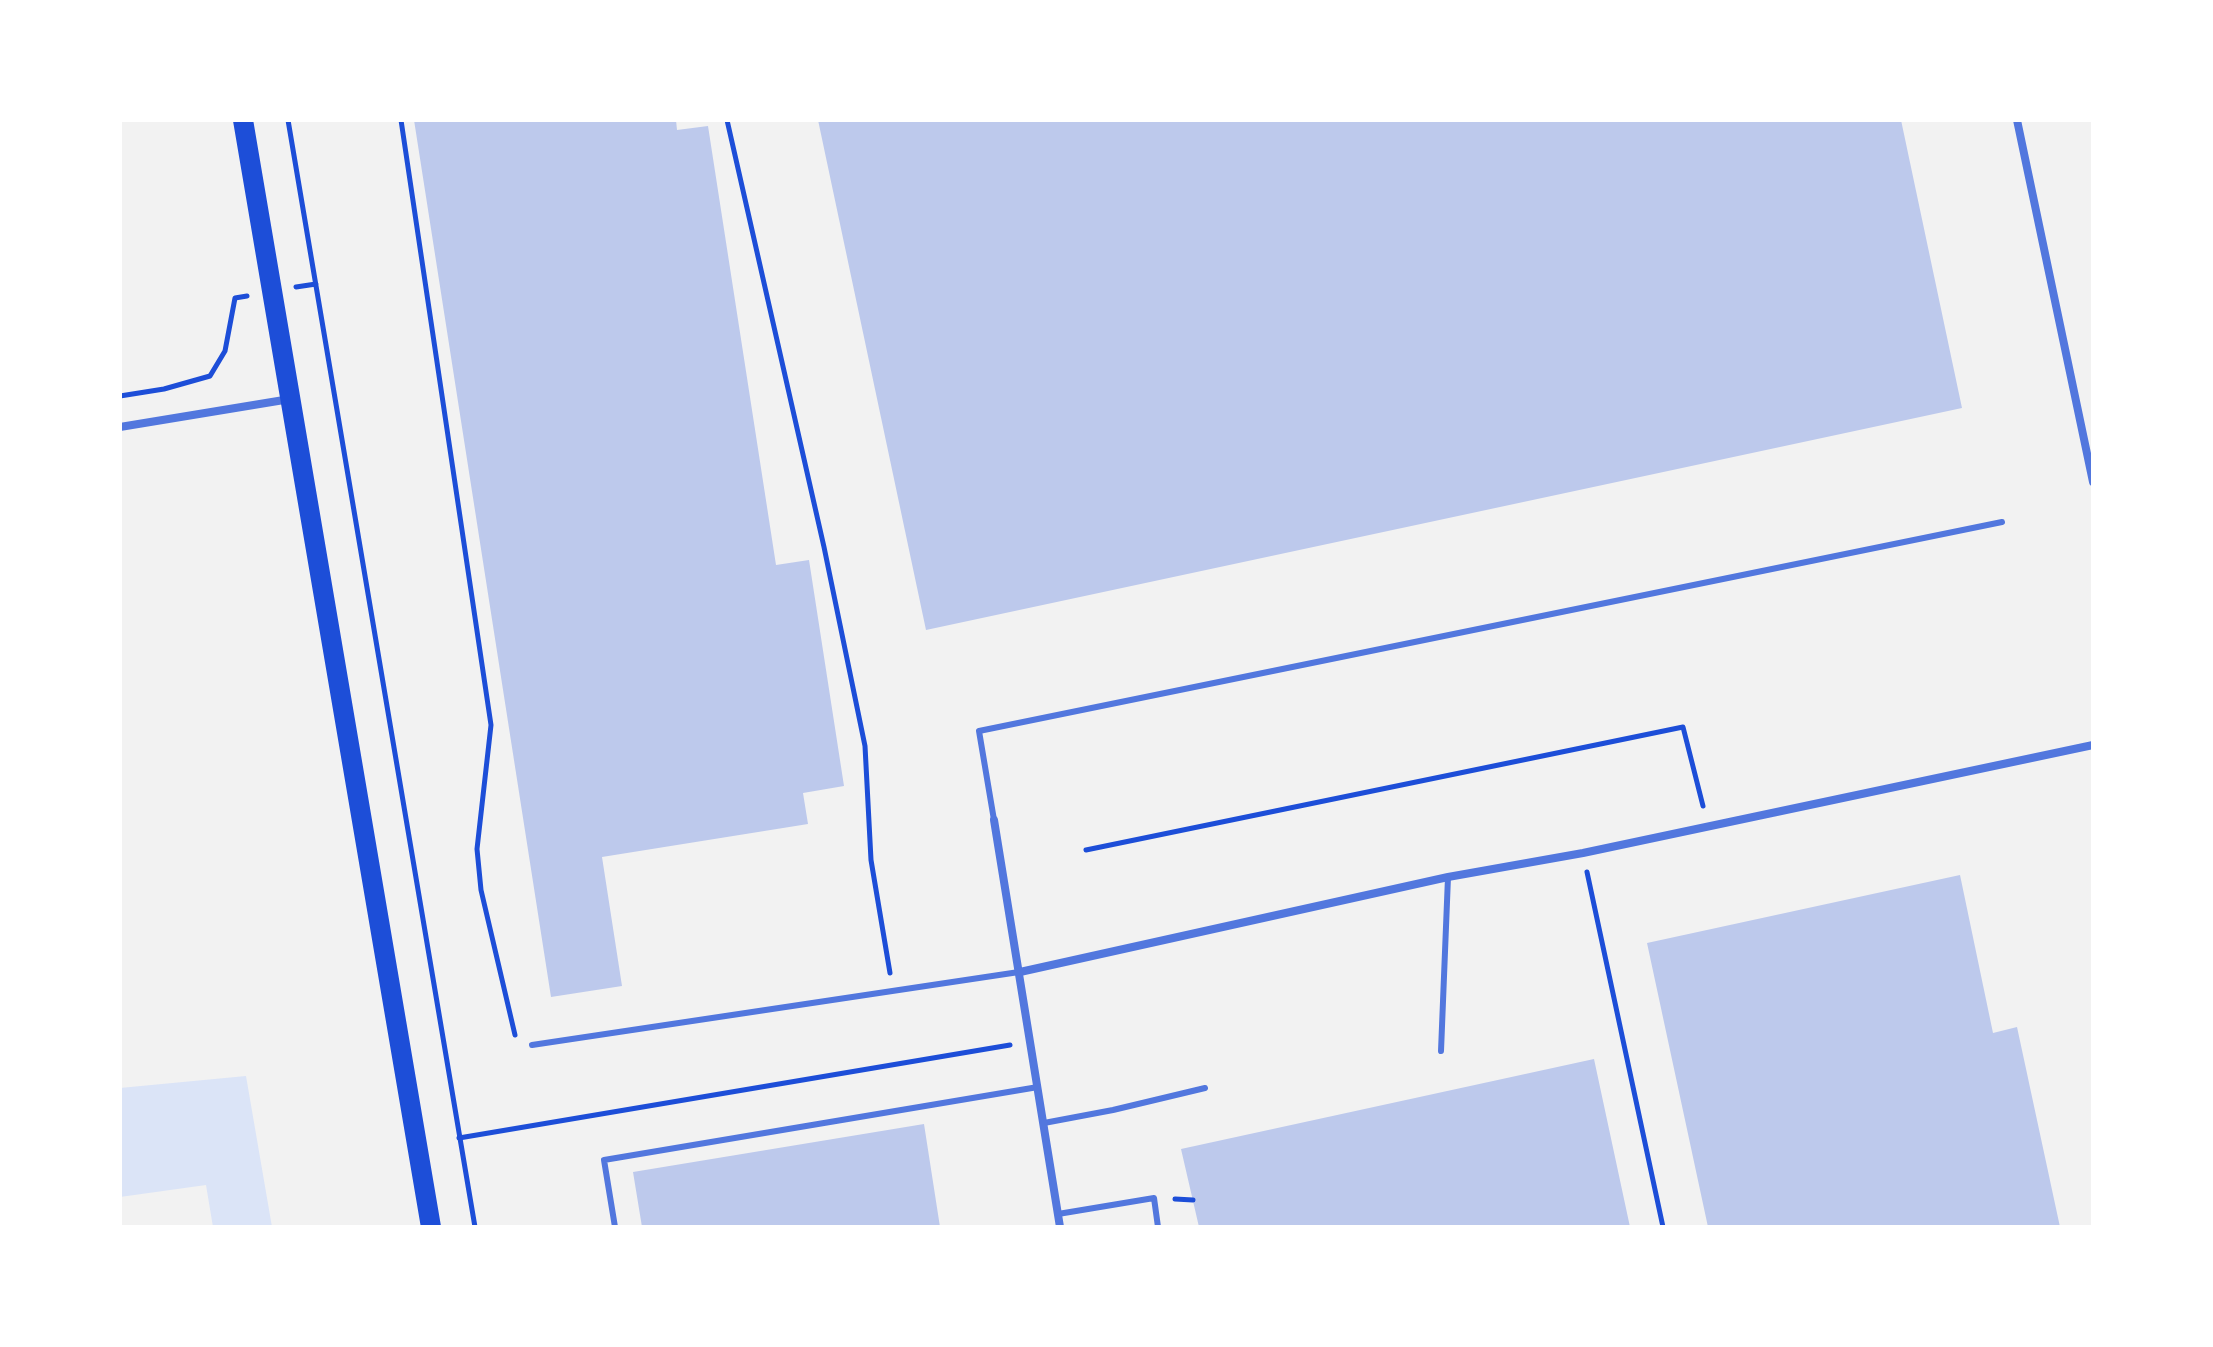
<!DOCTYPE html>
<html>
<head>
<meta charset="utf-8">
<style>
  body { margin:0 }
  #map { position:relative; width:2213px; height:1347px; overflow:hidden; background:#f2f2f2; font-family:Ubuntu,sans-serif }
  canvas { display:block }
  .frame { position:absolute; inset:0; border:122px solid #fff; pointer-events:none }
</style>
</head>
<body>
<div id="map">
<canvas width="2213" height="1347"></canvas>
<div class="frame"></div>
</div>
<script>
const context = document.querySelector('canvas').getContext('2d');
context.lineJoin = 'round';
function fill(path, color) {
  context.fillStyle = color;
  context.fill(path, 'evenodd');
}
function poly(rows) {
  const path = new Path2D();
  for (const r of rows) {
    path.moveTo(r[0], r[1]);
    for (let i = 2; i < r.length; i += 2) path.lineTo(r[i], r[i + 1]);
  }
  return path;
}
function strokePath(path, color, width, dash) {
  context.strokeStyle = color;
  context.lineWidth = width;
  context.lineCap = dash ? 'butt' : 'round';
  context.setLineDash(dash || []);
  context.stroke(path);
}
fill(poly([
  [246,1076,272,1227,213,1227,206,1185,120,1197,120,1088]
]), '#dbe4f7');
fill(poly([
  [414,120,676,120,677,130,708,126,776,565,809,560,844,786,803,793,808,824,602,857,622,986,551,997],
  [818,120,1901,120,1962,408,926,630],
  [1960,875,1993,1033,2017,1027,2060,1227,1708,1227,1647,943],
  [1594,1059,1630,1227,1199,1227,1181,1149],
  [924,1124,940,1227,642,1227,633,1172]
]), '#bdc9ec');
strokePath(poly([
  [288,120,475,1227],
  [401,120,491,725,477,849,481,890,515,1035],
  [727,120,824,547,865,746,871,860,890,973],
  [296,287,316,284],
  [120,396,164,389,210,376,225,351,235,298,247,296],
  [1086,850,1683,727,1703,806],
  [1587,872,1663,1227],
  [459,1138,1010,1045],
  [1175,1199,1193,1200]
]), '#1d4ed8', 5);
strokePath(poly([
  [994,820,979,731,2002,522],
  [532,1045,1019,972],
  [1441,1051,1448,877],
  [1044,1123,1113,1110,1205,1088],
  [1058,1214,1154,1198,1158,1227],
  [615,1227,604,1160,1038,1087]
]), '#5277de', 6);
strokePath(poly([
  [2017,120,2093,482],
  [120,427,290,399],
  [994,820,1060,1227],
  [1020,972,1448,877,1583,853,2093,745]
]), '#5277de', 8);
strokePath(poly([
  [243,120,431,1227]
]), '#1d4ed8', 20);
</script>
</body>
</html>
